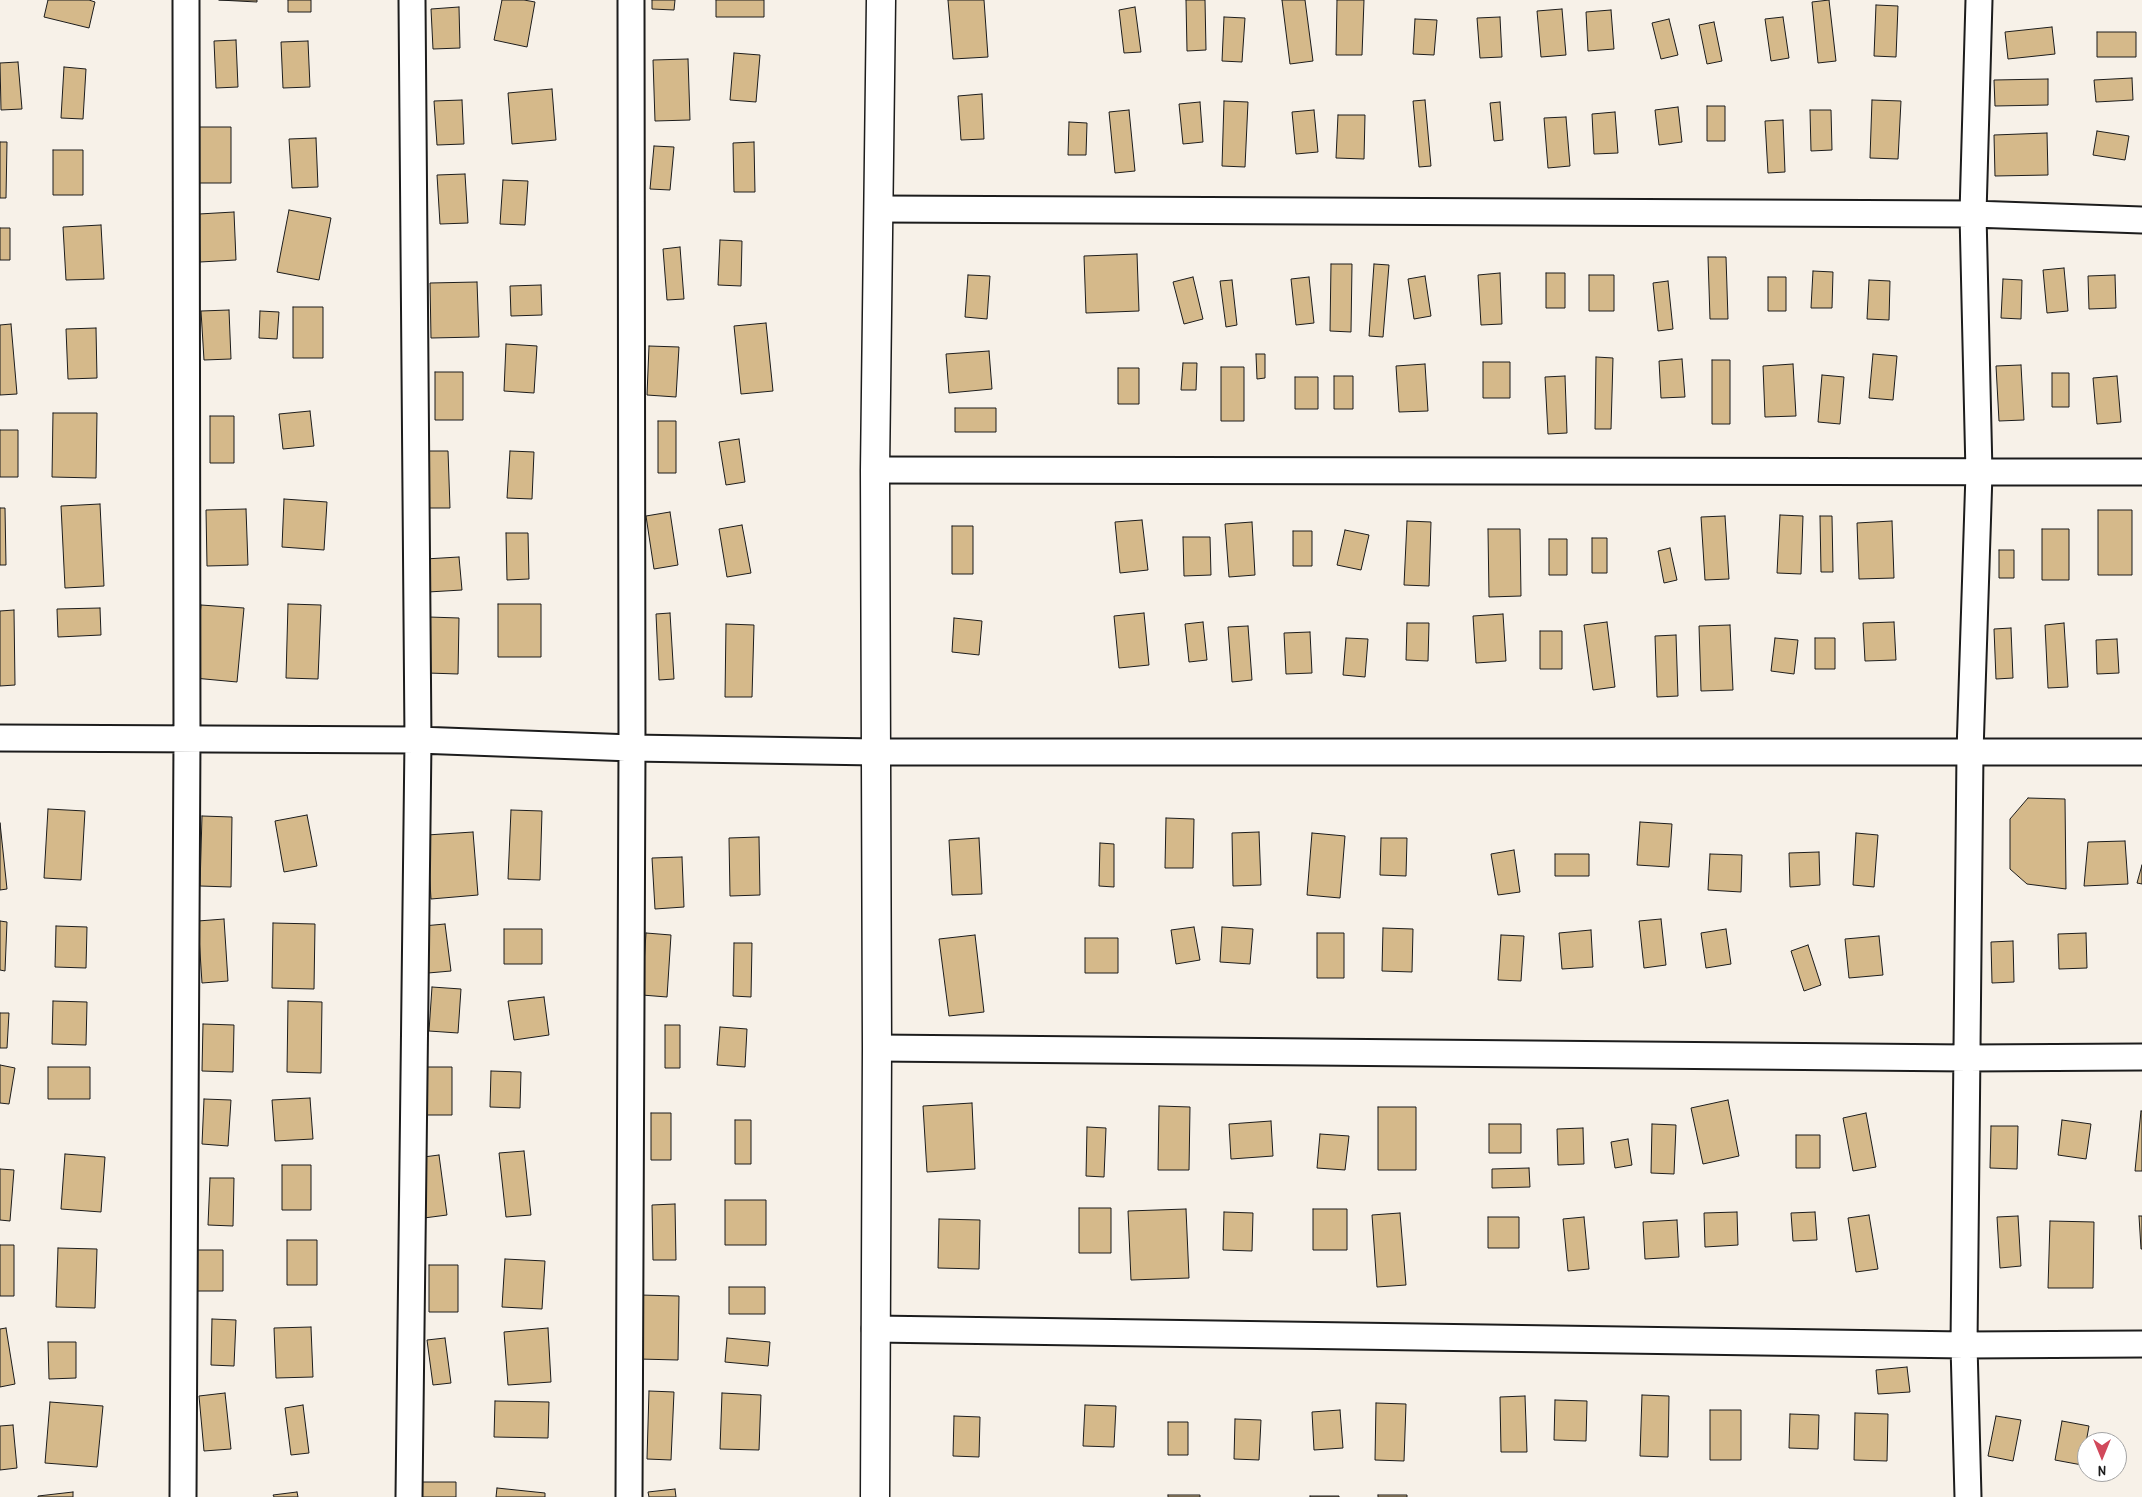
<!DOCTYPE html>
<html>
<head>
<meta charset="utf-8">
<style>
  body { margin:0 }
  #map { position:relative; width:2142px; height:1497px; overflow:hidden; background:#f7f1e8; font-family:"Patrick Hand",sans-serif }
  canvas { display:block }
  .north { position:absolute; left:2077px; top:1432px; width:50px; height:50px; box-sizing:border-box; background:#fff; border:1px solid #a4a4a4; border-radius:50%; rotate:180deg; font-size:14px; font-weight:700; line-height:20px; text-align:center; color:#1c1c1c }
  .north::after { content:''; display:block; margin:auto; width:18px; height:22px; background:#d1495b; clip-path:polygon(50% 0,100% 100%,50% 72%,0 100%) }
</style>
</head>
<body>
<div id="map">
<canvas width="2142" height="1497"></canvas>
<div class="north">N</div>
</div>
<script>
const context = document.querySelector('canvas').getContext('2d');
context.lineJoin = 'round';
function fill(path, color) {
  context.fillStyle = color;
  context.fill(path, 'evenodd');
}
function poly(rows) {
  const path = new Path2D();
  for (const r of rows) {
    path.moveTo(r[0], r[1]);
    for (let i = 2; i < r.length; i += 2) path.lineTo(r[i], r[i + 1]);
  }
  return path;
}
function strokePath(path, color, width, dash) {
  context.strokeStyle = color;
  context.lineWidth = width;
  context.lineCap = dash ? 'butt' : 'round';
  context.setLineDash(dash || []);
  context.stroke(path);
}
const building = poly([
  [48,0,89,0,95,2,89,28,44,17,48,0],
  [219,0,257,0,257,2,219,0],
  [288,0,311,0,311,12,288,12,288,0],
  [502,0,524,0,535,2,527,47,494,40,502,0],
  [652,0,675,0,674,10,652,9,652,0],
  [716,0,764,0,764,17,716,17,716,0],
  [948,0,984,0,988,57,953,59,948,0],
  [1186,0,1205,0,1206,50,1187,51,1186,0],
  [1282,0,1305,0,1313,61,1290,64,1282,0],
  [1337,0,1364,0,1362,55,1336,55,1337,0],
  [1829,0,1836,61,1818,63,1812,2,1829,0],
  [1876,5,1898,6,1896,57,1874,56,1876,5],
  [459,7,460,48,433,49,431,9,459,7],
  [1135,7,1141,52,1124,53,1119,10,1135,7],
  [1562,9,1566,55,1541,57,1537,11,1562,9],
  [1611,10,1614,49,1588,51,1586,12,1611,10],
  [1224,17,1245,18,1242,62,1222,61,1224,17],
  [1500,17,1502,57,1480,58,1477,18,1500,17],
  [1783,17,1789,58,1771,61,1765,19,1783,17],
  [1415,19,1437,20,1434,55,1413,54,1415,19],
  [1669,19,1678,55,1661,59,1652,23,1669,19],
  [1714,22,1722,61,1707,64,1699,25,1714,22],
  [2052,27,2055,54,2008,59,2005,32,2052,27],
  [2097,32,2136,32,2136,57,2097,57,2097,32],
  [236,40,238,87,216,88,214,41,236,40],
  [308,41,310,87,283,88,281,42,308,41],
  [734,53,760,55,756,102,730,100,734,53],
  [688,59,690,120,655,121,653,60,688,59],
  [18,62,22,109,1,110,0,63,18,62],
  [64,67,86,69,83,119,61,118,64,67],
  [2132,78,2133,100,2096,102,2094,80,2132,78],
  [2048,79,2048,105,1995,106,1994,80,2048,79],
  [552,89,556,140,512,144,508,93,552,89],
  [982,94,984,139,961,140,958,96,982,94],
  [462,100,464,144,437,145,434,101,462,100],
  [1425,100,1431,166,1419,167,1413,101,1425,100],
  [1872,100,1901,101,1898,159,1870,158,1872,100],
  [1224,101,1248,102,1245,167,1222,166,1224,101],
  [1200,102,1203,142,1183,144,1179,104,1200,102],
  [1500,102,1503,140,1494,141,1490,103,1500,102],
  [1707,106,1725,106,1725,141,1707,141,1707,106],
  [1678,107,1682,142,1659,145,1655,110,1678,107],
  [1129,110,1135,171,1115,173,1109,112,1129,110],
  [1314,110,1318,152,1296,154,1292,112,1314,110],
  [1810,110,1831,110,1832,150,1811,151,1810,110],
  [1615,112,1618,153,1594,154,1592,114,1615,112],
  [1338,115,1365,115,1364,159,1336,158,1338,115],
  [1566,117,1570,166,1548,168,1544,118,1566,117],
  [1783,120,1785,172,1768,173,1765,121,1783,120],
  [1069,122,1087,123,1086,155,1068,155,1069,122],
  [196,127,231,127,231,183,196,183,196,127],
  [2097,131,2129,136,2125,160,2093,155,2097,131],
  [2047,133,2048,175,1995,176,1994,135,2047,133],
  [316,138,318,187,292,188,289,139,316,138],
  [0,142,7,142,6,198,0,198,0,142],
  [754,142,755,192,734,192,733,143,754,142],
  [654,146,674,147,670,190,650,189,654,146],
  [53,150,83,150,83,195,53,195,53,150],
  [465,174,468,223,440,224,437,175,465,174],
  [503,180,528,181,525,225,500,224,503,180],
  [289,210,331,218,319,280,277,272,289,210],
  [234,212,236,260,200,262,199,214,234,212],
  [101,225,104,279,66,280,63,227,101,225],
  [0,228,10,228,10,260,0,260,0,228],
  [720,240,742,241,741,286,718,285,720,240],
  [680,247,684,299,667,300,663,249,680,247],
  [1137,254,1139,311,1086,313,1084,256,1137,254],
  [1708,257,1726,257,1728,319,1710,319,1708,257],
  [1331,264,1352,264,1351,332,1330,331,1331,264],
  [1374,264,1389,265,1383,337,1369,336,1374,264],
  [2064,268,2068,311,2047,313,2043,270,2064,268],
  [1813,271,1833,272,1832,308,1811,308,1813,271],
  [1500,273,1502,324,1481,325,1478,275,1500,273],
  [1546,273,1565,273,1565,308,1546,308,1546,273],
  [968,275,990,276,987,319,965,317,968,275],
  [1589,275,1614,275,1614,311,1589,311,1589,275],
  [2115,275,2116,308,2089,309,2088,276,2115,275],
  [1425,276,1431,316,1414,319,1408,279,1425,276],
  [1193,277,1203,319,1184,324,1173,282,1193,277],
  [1309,277,1314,323,1296,325,1291,279,1309,277],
  [1768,277,1786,277,1786,311,1768,311,1768,277],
  [2003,279,2022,280,2021,319,2001,318,2003,279],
  [1232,280,1237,325,1226,327,1220,281,1232,280],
  [1869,280,1890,281,1889,320,1867,319,1869,280],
  [1668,281,1673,329,1658,331,1653,283,1668,281],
  [477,282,479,337,431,338,430,283,477,282],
  [541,285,542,315,511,316,510,286,541,285],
  [293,307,323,307,323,358,293,358,293,307],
  [229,310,231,359,204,360,201,311,229,310],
  [260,311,279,312,277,339,259,338,260,311],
  [766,323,773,391,741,394,734,326,766,323],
  [11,324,17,394,0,395,0,325,11,324],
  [96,328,97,378,68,379,66,329,96,328],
  [506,344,537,346,534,393,504,391,506,344],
  [649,346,679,347,676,397,647,395,649,346],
  [989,351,992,389,949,393,946,354,989,351],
  [1256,354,1265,354,1265,378,1257,379,1256,354],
  [1873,354,1897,356,1893,400,1869,398,1873,354],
  [1596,357,1613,358,1611,429,1595,429,1596,357],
  [1682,359,1685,397,1661,398,1659,361,1682,359],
  [1712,360,1730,360,1730,424,1712,424,1712,360],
  [1483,362,1510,362,1510,398,1483,398,1483,362],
  [1183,363,1197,363,1196,390,1181,390,1183,363],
  [1425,364,1428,411,1399,412,1396,366,1425,364],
  [1793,364,1796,416,1765,417,1763,366,1793,364],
  [2021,365,2024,420,1999,421,1996,366,2021,365],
  [1221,367,1244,367,1244,421,1221,421,1221,367],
  [1118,368,1139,368,1139,404,1118,404,1118,368],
  [435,372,463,372,463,420,435,420,435,372],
  [2052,373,2069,373,2069,407,2052,407,2052,373],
  [1822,375,1844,377,1840,424,1818,422,1822,375],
  [1334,376,1353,376,1353,409,1334,409,1334,376],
  [1565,376,1567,433,1548,434,1545,377,1565,376],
  [2117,376,2121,422,2097,424,2093,378,2117,376],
  [1295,377,1318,377,1318,409,1295,409,1295,377],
  [955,408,996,408,996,432,955,432,955,408],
  [310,411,314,446,283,449,279,414,310,411],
  [53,413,97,413,96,478,52,477,53,413],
  [210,416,234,416,234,463,210,463,210,416],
  [658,421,676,421,676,473,658,473,658,421],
  [0,430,18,430,18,477,0,477,0,430],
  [739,439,745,482,726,485,719,442,739,439],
  [425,451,448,451,450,508,426,508,425,451],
  [510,451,534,452,532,499,507,498,510,451],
  [284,499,327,502,324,550,282,547,284,499],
  [100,504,104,586,65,588,61,506,100,504],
  [0,508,5,508,6,565,0,565,0,508],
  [246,509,248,565,207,566,206,510,246,509],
  [2098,510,2132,510,2132,575,2098,575,2098,510],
  [670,512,678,565,654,569,646,516,670,512],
  [1780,515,1803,516,1801,574,1777,573,1780,515],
  [1725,516,1729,579,1705,580,1701,517,1725,516],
  [1820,516,1832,516,1833,572,1821,572,1820,516],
  [1142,520,1148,570,1120,573,1115,522,1142,520],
  [1407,521,1431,522,1429,586,1404,585,1407,521],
  [1892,521,1894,578,1859,579,1857,523,1892,521],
  [1252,522,1255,575,1229,577,1225,524,1252,522],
  [742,525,751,573,727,577,719,529,742,525],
  [952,526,973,526,973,574,952,574,952,526],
  [1488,529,1520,529,1521,596,1489,597,1488,529],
  [2042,529,2069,529,2069,580,2042,580,2042,529],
  [1345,530,1369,535,1361,570,1337,565,1345,530],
  [1293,531,1312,531,1312,566,1293,566,1293,531],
  [506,533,528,533,529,579,507,580,506,533],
  [1183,537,1210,537,1211,575,1184,576,1183,537],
  [1592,538,1607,538,1607,573,1592,573,1592,538],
  [1549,539,1567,539,1567,575,1549,575,1549,539],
  [1670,548,1677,580,1664,583,1658,551,1670,548],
  [1999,550,2014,550,2014,578,1999,578,1999,550],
  [459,557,462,590,428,592,425,559,459,557],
  [288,604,321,605,318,679,286,678,288,604],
  [498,604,541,604,541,657,498,657,498,604],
  [201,605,244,608,237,682,194,678,201,605],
  [100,608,101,635,58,637,57,609,100,608],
  [14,610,15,685,0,686,0,611,14,610],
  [670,613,674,679,659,680,656,614,670,613],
  [1144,613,1149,665,1119,668,1114,616,1144,613],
  [1503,614,1506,661,1476,663,1473,616,1503,614],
  [429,617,459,618,458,674,428,673,429,617],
  [954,618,982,621,979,655,952,652,954,618],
  [1203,622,1207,660,1189,662,1185,624,1203,622],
  [1607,622,1615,687,1593,690,1584,625,1607,622],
  [1894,622,1896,660,1865,661,1863,623,1894,622],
  [1407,623,1429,623,1428,661,1406,660,1407,623],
  [2064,623,2068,687,2048,688,2045,625,2064,623],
  [726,624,754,625,752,697,725,697,726,624],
  [1730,625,1733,690,1701,691,1699,626,1730,625],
  [1248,626,1252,680,1232,682,1228,627,1248,626],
  [2011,628,2013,678,1996,679,1994,629,2011,628],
  [1540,631,1562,631,1562,669,1540,669,1540,631],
  [1310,632,1312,673,1286,674,1284,633,1310,632],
  [1676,635,1678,696,1657,697,1655,636,1676,635],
  [1346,638,1368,639,1365,677,1343,675,1346,638],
  [1775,638,1798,640,1794,674,1771,671,1775,638],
  [1815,638,1835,638,1835,669,1815,669,1815,638],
  [2117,639,2119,673,2097,674,2096,640,2117,639],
  [2028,798,2065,799,2066,889,2027,884,2010,869,2010,819,2028,798],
  [48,809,85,811,81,880,44,878,48,809],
  [511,810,542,811,540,880,508,879,511,810],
  [307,815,317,866,284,872,275,821,307,815],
  [202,816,232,817,231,887,200,886,202,816],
  [1166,818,1194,819,1193,868,1165,868,1166,818],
  [1640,822,1672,824,1669,867,1637,865,1640,822],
  [0,823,7,889,0,890,0,823],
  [473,832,478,895,431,899,427,835,473,832],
  [1259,832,1261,885,1233,886,1232,833,1259,832],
  [1312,833,1345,836,1340,898,1307,895,1312,833],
  [1856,833,1878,835,1874,887,1853,885,1856,833],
  [759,837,760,895,730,896,729,838,759,837],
  [979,838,982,894,952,895,949,840,979,838],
  [1381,838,1407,838,1406,876,1380,875,1381,838],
  [2125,841,2128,884,2084,886,2088,842,2125,841],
  [1100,843,1114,844,1114,887,1099,886,1100,843],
  [1514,850,1520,892,1498,895,1491,854,1514,850],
  [1819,852,1820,885,1790,887,1789,853,1819,852],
  [1555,854,1589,854,1589,876,1555,876,1555,854],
  [1710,854,1742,855,1741,892,1708,890,1710,854],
  [682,857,684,907,655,909,652,858,682,857],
  [2142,865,2142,884,2137,883,2142,865],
  [224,919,228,981,202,983,198,921,224,919],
  [1661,919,1666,965,1644,968,1639,921,1661,919],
  [0,921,7,922,5,971,0,970,0,921],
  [273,923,315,924,314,989,272,988,273,923],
  [445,924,451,971,428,973,423,926,445,924],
  [56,926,87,927,86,968,55,967,56,926],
  [1194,927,1200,960,1176,964,1171,930,1194,927],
  [1222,927,1253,929,1250,964,1220,962,1222,927],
  [1383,928,1413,929,1412,972,1382,971,1383,928],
  [504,929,542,929,542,964,504,964,504,929],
  [1726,929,1731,964,1706,968,1701,933,1726,929],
  [1591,930,1593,967,1562,969,1559,933,1591,930],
  [646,933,671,935,667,997,642,995,646,933],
  [1317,933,1344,933,1344,978,1317,978,1317,933],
  [2086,933,2087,968,2059,969,2058,934,2086,933],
  [975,935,984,1012,949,1016,939,939,975,935],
  [1501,935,1524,936,1521,981,1498,980,1501,935],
  [1879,936,1883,975,1849,978,1845,939,1879,936],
  [1085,938,1118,938,1118,973,1085,973,1085,938],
  [2013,941,2014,982,1992,983,1991,942,2013,941],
  [734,943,752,943,751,997,733,996,734,943],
  [1808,945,1821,985,1804,991,1791,951,1808,945],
  [432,987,461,989,458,1033,429,1031,432,987],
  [544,997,549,1035,514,1040,508,1001,544,997],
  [53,1001,87,1002,86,1045,52,1044,53,1001],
  [288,1001,322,1002,321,1073,287,1072,288,1001],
  [0,1013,9,1013,7,1048,0,1048,0,1013],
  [203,1024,234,1025,233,1072,202,1071,203,1024],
  [665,1025,680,1025,680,1068,665,1068,665,1025],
  [720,1027,747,1029,745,1067,717,1065,720,1027],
  [0,1065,15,1068,9,1104,0,1103,0,1065],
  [48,1067,90,1067,90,1099,48,1099,48,1067],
  [424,1067,452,1067,452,1115,424,1115,424,1067],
  [491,1071,521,1072,520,1108,490,1107,491,1071],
  [310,1098,313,1139,275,1141,272,1100,310,1098],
  [204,1099,231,1100,228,1146,202,1144,204,1099],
  [1728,1100,1739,1156,1703,1164,1691,1108,1728,1100],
  [972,1103,975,1169,927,1172,923,1106,972,1103],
  [1159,1106,1190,1107,1189,1170,1158,1170,1159,1106],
  [1378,1107,1416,1107,1416,1170,1378,1170,1378,1107],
  [2141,1111,2142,1111,2142,1171,2135,1171,2141,1111],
  [651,1113,671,1113,671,1160,651,1160,651,1113],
  [1866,1113,1876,1167,1853,1171,1843,1118,1866,1113],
  [735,1120,751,1120,751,1164,735,1164,735,1120],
  [2062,1120,2091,1124,2086,1159,2058,1155,2062,1120],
  [1271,1121,1273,1156,1231,1159,1229,1124,1271,1121],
  [1489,1124,1521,1124,1521,1153,1489,1153,1489,1124],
  [1652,1124,1676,1125,1674,1174,1651,1173,1652,1124],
  [1991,1126,2018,1126,2017,1169,1990,1168,1991,1126],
  [1087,1127,1106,1128,1104,1177,1086,1176,1087,1127],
  [1583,1128,1584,1164,1558,1165,1557,1129,1583,1128],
  [1320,1134,1349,1136,1345,1170,1317,1168,1320,1134],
  [1796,1135,1820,1135,1820,1168,1796,1168,1796,1135],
  [1628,1139,1632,1165,1615,1168,1611,1142,1628,1139],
  [524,1151,531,1215,506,1217,499,1153,524,1151],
  [65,1154,105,1157,101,1212,61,1209,65,1154],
  [439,1155,447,1215,424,1218,416,1158,439,1155],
  [282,1165,311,1165,311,1210,282,1210,282,1165],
  [1529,1168,1530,1187,1492,1188,1492,1169,1529,1168],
  [0,1169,14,1170,10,1221,0,1220,0,1169],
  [210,1178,234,1178,233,1226,208,1225,210,1178],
  [725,1200,766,1200,766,1245,725,1245,725,1200],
  [675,1204,676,1260,653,1260,652,1205,675,1204],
  [1079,1208,1111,1208,1111,1253,1079,1253,1079,1208],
  [1186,1209,1189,1278,1131,1280,1128,1211,1186,1209],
  [1313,1209,1347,1209,1347,1250,1313,1250,1313,1209],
  [1224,1212,1253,1213,1252,1251,1223,1250,1224,1212],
  [1737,1212,1738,1245,1705,1247,1704,1213,1737,1212],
  [1815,1212,1817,1240,1793,1241,1791,1213,1815,1212],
  [1400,1213,1406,1285,1377,1287,1372,1215,1400,1213],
  [1869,1215,1878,1269,1856,1272,1848,1218,1869,1215],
  [2018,1216,2021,1266,2000,1268,1997,1217,2018,1216],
  [2139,1216,2142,1216,2142,1249,2141,1249,2139,1216],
  [1488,1217,1519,1217,1519,1248,1488,1248,1488,1217],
  [1584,1217,1589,1269,1568,1271,1563,1219,1584,1217],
  [939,1219,980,1220,979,1269,938,1268,939,1219],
  [1677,1220,1679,1257,1645,1259,1643,1222,1677,1220],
  [2050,1221,2094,1222,2093,1288,2048,1288,2050,1221],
  [287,1240,317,1240,317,1285,287,1285,287,1240],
  [0,1245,14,1245,14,1296,0,1296,0,1245],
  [58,1248,97,1249,95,1308,56,1307,58,1248],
  [196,1250,223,1250,223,1291,196,1291,196,1250],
  [505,1259,545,1261,542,1309,502,1307,505,1259],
  [429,1265,458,1265,458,1312,429,1312,429,1265],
  [729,1287,765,1287,765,1314,729,1314,729,1287],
  [640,1295,679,1296,678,1360,639,1359,640,1295],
  [212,1319,236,1320,234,1366,211,1365,212,1319],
  [311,1327,313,1377,276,1378,274,1328,311,1327],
  [6,1328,15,1384,0,1387,0,1329,6,1328],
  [548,1328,551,1382,508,1385,504,1332,548,1328],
  [445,1338,451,1383,433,1385,427,1340,445,1338],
  [727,1338,770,1342,768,1366,725,1362,727,1338],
  [48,1342,76,1342,76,1378,49,1379,48,1342],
  [1907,1367,1910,1392,1878,1394,1876,1370,1907,1367],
  [649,1391,674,1392,671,1460,647,1459,649,1391],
  [225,1393,231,1449,204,1451,199,1396,225,1393],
  [722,1393,761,1395,759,1450,720,1449,722,1393],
  [1642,1395,1669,1396,1668,1457,1640,1456,1642,1395],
  [1525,1396,1527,1452,1501,1452,1500,1397,1525,1396],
  [1555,1400,1587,1401,1586,1441,1554,1440,1555,1400],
  [495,1401,549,1402,548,1438,494,1437,495,1401],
  [50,1402,103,1406,97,1467,45,1463,50,1402],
  [1376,1403,1406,1404,1404,1461,1375,1460,1376,1403],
  [303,1405,309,1453,291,1455,285,1408,303,1405],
  [1085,1405,1116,1406,1114,1447,1083,1446,1085,1405],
  [1340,1410,1343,1448,1314,1450,1312,1412,1340,1410],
  [1710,1410,1741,1410,1741,1460,1710,1460,1710,1410],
  [1855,1413,1888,1414,1887,1461,1854,1460,1855,1413],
  [1790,1414,1819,1415,1818,1449,1789,1448,1790,1414],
  [954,1416,980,1417,979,1457,953,1456,954,1416],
  [1996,1416,2021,1420,2013,1461,1988,1456,1996,1416],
  [1235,1419,1261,1420,1259,1460,1234,1459,1235,1419],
  [2062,1421,2089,1426,2082,1465,2055,1460,2062,1421],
  [1168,1422,1188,1422,1188,1455,1168,1455,1168,1422],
  [13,1425,17,1468,0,1470,0,1426,13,1425],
  [417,1482,456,1482,456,1497,417,1497,417,1482],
  [497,1488,545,1493,545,1497,496,1497,497,1488],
  [675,1489,676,1497,649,1497,648,1492,675,1489],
  [73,1492,73,1497,38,1497,38,1496,73,1492],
  [297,1492,298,1497,274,1497,273,1495,297,1492],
  [1168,1495,1200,1495,1200,1497,1168,1497,1168,1495],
  [1378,1495,1407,1495,1407,1497,1378,1497,1378,1495],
  [1310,1496,1339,1496,1339,1497,1310,1497,1310,1496]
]);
fill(building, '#d5b98a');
strokePath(building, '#1c1c1c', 1);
const minor = poly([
  [879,209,1973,214,2142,220],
  [875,470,2142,472],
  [0,738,418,740,632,748,876,752,2142,752],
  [877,1048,1967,1058,2142,1057],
  [875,1329,1964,1345,2142,1344],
  [183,1497,187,738,186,0],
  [409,1497,418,740,412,0],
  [629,1497,632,748,631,0],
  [1968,1497,1964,1345,1970,752,1979,473,1973,214,1979,0]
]);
const tertiary = poly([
  [875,1497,877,1048,875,470,881,0]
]);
strokePath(minor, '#1c1c1c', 29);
strokePath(tertiary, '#1c1c1c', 31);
strokePath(minor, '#fff', 25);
strokePath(tertiary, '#fff', 28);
</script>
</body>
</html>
